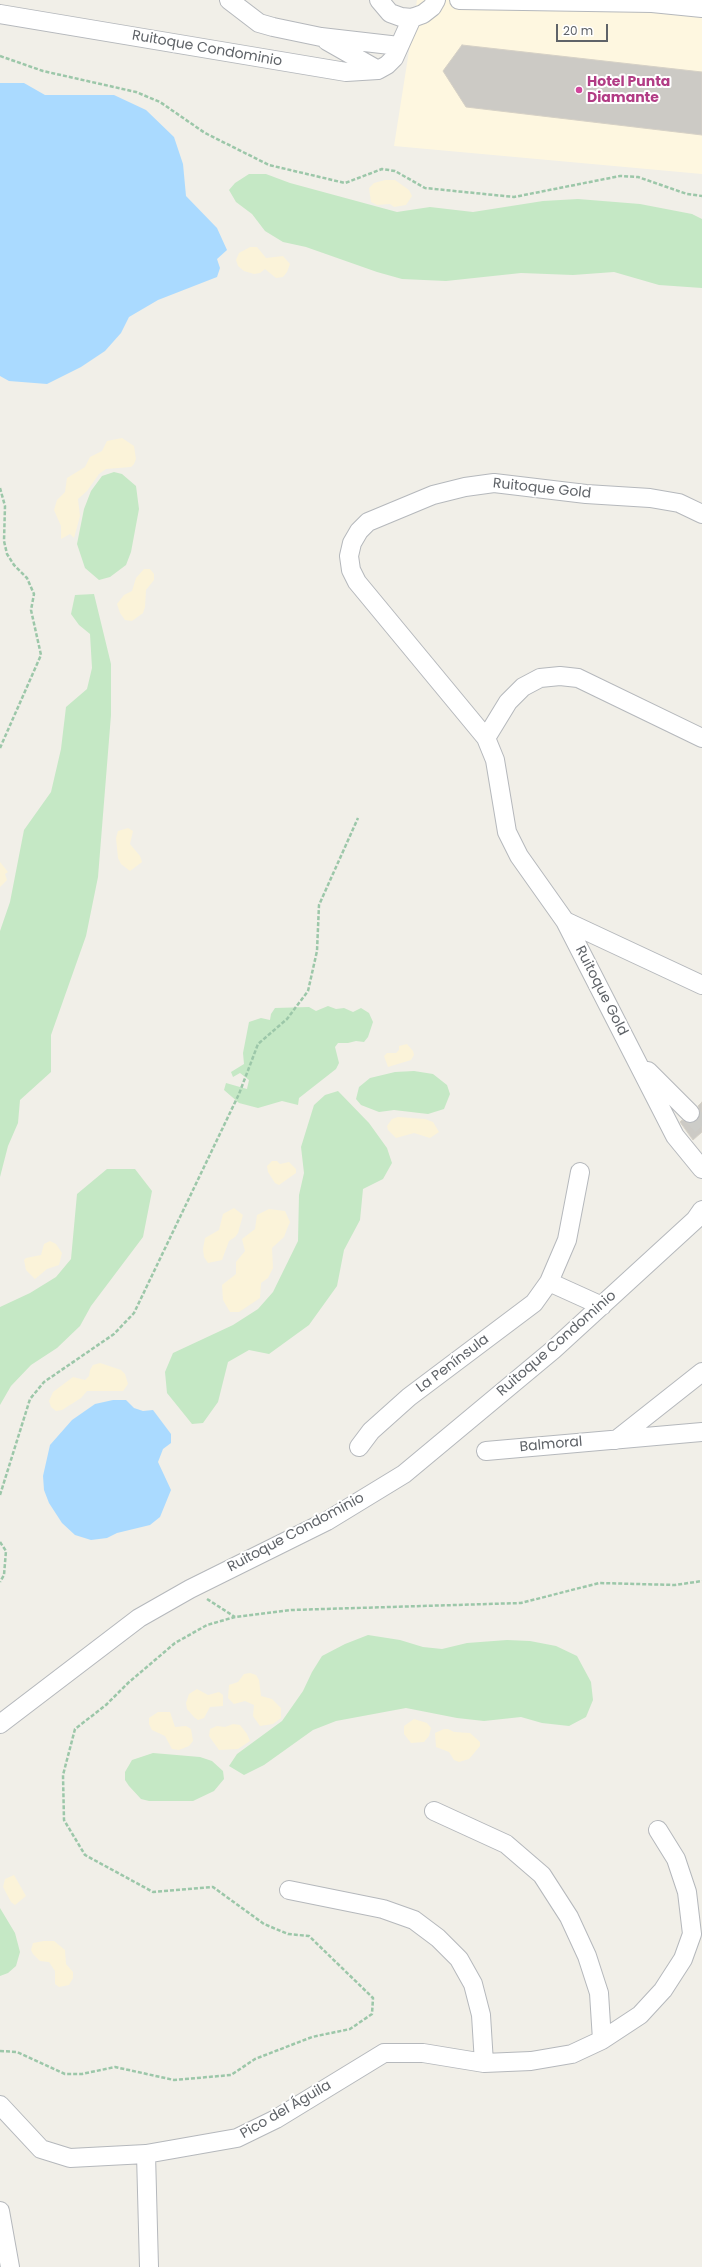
<!DOCTYPE html>
<html>
<head>
<meta charset="utf-8">
<style>
  body { margin:0 }
  #map { position:relative; width:702px; height:2267px; overflow:hidden; background:#f1efe8; font-family:Poppins,sans-serif }
  canvas { display:block }
  .scale { position:absolute; left:556px; top:24px; width:52px; height:18px; box-sizing:border-box; border:2px solid #5f6368; border-top:0; padding-left:5px; font-size:12px; line-height:14px; white-space:nowrap; color:#5f6368; -webkit-text-stroke:3px #fff; paint-order:stroke }
</style>
</head>
<body>
<div id="map">
<canvas width="702" height="2267"></canvas>
<div class="scale">20 m</div>
</div>
<script>
const context = document.querySelector('canvas').getContext('2d');
context.lineJoin = 'round';
function fill(path, color) {
  context.fillStyle = color;
  context.fill(path, 'evenodd');
}
function poly(rows) {
  const path = new Path2D();
  for (const r of rows) {
    path.moveTo(r[0], r[1]);
    for (let i = 2; i < r.length; i += 2) path.lineTo(r[i], r[i + 1]);
  }
  return path;
}
function strokePath(path, color, width, dash) {
  context.strokeStyle = color;
  context.lineWidth = width;
  context.lineCap = dash ? 'butt' : 'round';
  context.setLineDash(dash || []);
  context.stroke(path);
}
function drawText(font, color, halo, rows, align = 'center') {
  context.font = font + ' Poppins,sans-serif';
  context.lineWidth = 4;
  context.setLineDash([]);
  context.textBaseline = 'middle';
  context.strokeStyle = halo;
  context.fillStyle = color;
  for (const [text, x, y, turn = 0] of rows) {
    context.save();
    context.translate(x, y);
    context.rotate((+turn || 0) * Math.PI / 180);
    context.textAlign = isNaN(turn) ? turn : align;
    if (halo) context.strokeText(text, 0, 0);
    context.fillText(text, 0, 0);
    context.restore();
  }
}
fill(poly([
  [417,0,702,0,702,174,394,146]
]), '#fef7e0');
fill(poly([
  [249,174,266,174,290,183,397,212,430,207,473,212,543,201,578,199,640,204,692,214,702,219,702,288,659,285,614,272,573,275,521,273,446,281,402,279,377,272,306,247,283,242,265,231,252,214,236,202,229,190,235,183],
  [114,472,122,474,136,486,139,509,131,552,126,565,110,577,99,580,85,568,77,544,84,509,91,491,102,476],
  [94,594,111,664,111,715,98,877,86,936,51,1035,51,1072,20,1100,18,1123,8,1146,0,1177,0,931,10,902,24,830,51,792,61,749,66,707,87,689,92,668,90,634,79,625,71,614,75,595],
  [328,1006,336,1009,344,1008,353,1012,361,1008,369,1013,373,1022,368,1037,364,1042,356,1041,348,1043,338,1043,335,1047,339,1063,336,1069,299,1098,298,1105,282,1101,258,1108,239,1103,224,1090,226,1083,247,1089,249,1080,240,1073,233,1077,231,1072,244,1064,243,1053,249,1022,261,1018,270,1020,271,1014,275,1008,309,1007,316,1011],
  [414,1071,433,1074,447,1085,450,1094,444,1109,428,1114,394,1110,379,1112,361,1105,356,1099,359,1087,370,1078,395,1072],
  [338,1091,369,1123,387,1148,392,1163,383,1179,363,1189,360,1220,344,1250,337,1286,309,1325,269,1354,249,1350,228,1362,218,1402,203,1423,192,1424,167,1393,165,1372,173,1353,233,1325,258,1309,273,1292,298,1241,299,1195,304,1173,301,1147,314,1105,325,1095],
  [107,1169,135,1169,152,1191,143,1237,91,1306,80,1326,57,1348,31,1365,11,1386,0,1405,0,1307,30,1293,56,1277,71,1259,77,1194],
  [368,1635,400,1640,423,1647,442,1649,467,1643,507,1640,530,1641,556,1646,577,1656,591,1682,593,1700,586,1717,569,1726,542,1723,521,1717,484,1721,457,1718,406,1708,336,1721,313,1730,264,1765,244,1775,229,1766,237,1754,282,1721,303,1691,312,1672,322,1656,345,1644],
  [153,1753,200,1757,212,1761,223,1771,224,1779,214,1791,193,1801,149,1801,141,1799,129,1786,125,1780,125,1772,132,1760],
  [0,1908,15,1933,20,1952,16,1966,8,1973,0,1976]
]), '#c5e8c5');
fill(poly([
  [385,180,395,180,409,190,412,196,406,205,394,207,390,204,377,205,371,202,369,188,374,183],
  [250,247,257,247,266,258,283,256,290,264,287,272,283,277,276,278,265,269,260,273,254,274,244,271,238,266,236,260,239,253],
  [122,438,134,446,136,459,134,464,131,467,106,469,99,474,87,491,78,499,80,516,74,538,70,534,61,539,61,526,54,510,57,500,65,492,67,478,85,467,90,457,102,451,107,441],
  [144,569,150,569,154,574,154,580,146,590,145,607,143,613,132,621,125,620,120,613,117,604,124,595,132,591,136,578],
  [128,828,133,831,130,844,140,856,142,862,130,871,121,864,118,858,116,838,118,831],
  [0,862,8,872,5,874,7,880,0,887],
  [407,1044,413,1051,414,1055,411,1060,388,1067,384,1056,387,1053,396,1053,399,1050,399,1046],
  [398,1117,425,1119,433,1122,439,1132,430,1138,414,1133,396,1138,388,1130,387,1126,392,1119],
  [272,1161,277,1161,280,1164,289,1162,296,1169,296,1173,279,1185,275,1183,268,1172,267,1166],
  [234,1208,243,1215,238,1233,235,1237,229,1241,222,1260,208,1263,204,1257,203,1249,205,1238,219,1230,223,1214],
  [269,1209,285,1211,290,1222,287,1229,284,1237,272,1248,273,1268,268,1278,261,1283,260,1298,239,1312,230,1312,223,1300,222,1285,236,1274,236,1262,245,1251,242,1239,255,1229,257,1215],
  [50,1241,56,1244,62,1253,59,1265,47,1269,35,1279,26,1270,24,1260,26,1258,41,1255,44,1244],
  [100,1363,121,1370,125,1374,128,1384,123,1391,87,1391,81,1398,62,1410,56,1411,51,1407,49,1401,53,1392,73,1377,85,1380,89,1376,90,1370,93,1365],
  [250,1673,256,1675,259,1680,261,1696,272,1699,281,1708,281,1718,273,1724,260,1726,253,1716,254,1705,245,1701,234,1704,228,1698,229,1685,238,1682,244,1674],
  [197,1689,208,1695,219,1692,223,1695,223,1706,210,1707,204,1718,198,1720,194,1717,187,1709,186,1703,189,1694],
  [158,1712,170,1712,175,1727,186,1726,191,1729,193,1741,189,1746,179,1750,172,1749,165,1736,152,1730,149,1724,149,1718],
  [414,1719,427,1723,431,1728,429,1736,424,1742,411,1743,404,1734,404,1726],
  [233,1724,240,1725,247,1734,250,1741,238,1749,219,1750,209,1736,210,1729,217,1726,225,1727],
  [444,1729,448,1729,454,1732,470,1733,480,1742,480,1746,469,1759,459,1762,454,1760,449,1752,436,1747,435,1733],
  [14,1875,26,1896,15,1905,11,1902,3,1887,5,1879],
  [44,1941,54,1941,65,1950,66,1964,73,1972,73,1978,69,1985,59,1987,55,1984,55,1971,49,1962,40,1961,33,1954,31,1950,33,1943]
]), '#fbf3d9');
fill(poly([
  [0,83,24,83,45,95,114,95,146,110,174,137,183,164,186,196,217,228,227,250,217,259,220,268,217,277,158,300,129,317,121,333,105,351,81,367,47,384,9,381,0,376],
  [113,1400,126,1400,134,1408,143,1411,153,1410,171,1434,171,1443,163,1449,158,1462,171,1490,160,1517,150,1525,117,1533,107,1538,91,1540,75,1535,62,1523,49,1503,44,1490,43,1476,50,1445,72,1420,95,1404]
]), '#aadaff');
const building = poly([
  [462,45,702,72,702,135,466,107,443,71,462,45],
  [702,1102,702,1132,693,1140,680,1122,682,1120,692,1123,697,1121,700,1115,698,1106,702,1102]
]);
fill(building, '#cccac5');
strokePath(building, '#d6d1c6', 1);
strokePath(poly([
  [690,1113,702,1126]
]), '#ccccc8', 18, [18, 9]);
const minor = poly([
  [229,0,259,23,273,27,321,37,399,46],
  [379,0,390,13,401,17,412,18,423,14,432,7,436,0],
  [459,0,652,3,702,8],
  [0,14,346,72,378,70,387,65,394,58,412,18],
  [327,41,378,70],
  [702,514,679,503,650,498,586,494,494,483,465,487,433,495,368,522,359,531,352,543,349,556,351,570,357,582,486,738,495,760,507,832,519,856,565,921,675,1136,702,1169],
  [486,738,508,702,523,687,540,678,560,676,578,678,702,738],
  [565,921,702,985],
  [648,1071,690,1113],
  [549,1282,602,1306],
  [616,1440,702,1372],
  [359,1447,371,1431,409,1397,534,1303,549,1282,567,1240,580,1172],
  [486,1451,702,1432],
  [0,1724,139,1618,190,1589,327,1521,404,1474,553,1350,695,1220,702,1210],
  [434,1811,506,1844,542,1875,569,1917,587,1956,599,1993,602,2040],
  [289,1890,383,1909,414,1920,438,1938,459,1959,473,1984,481,2015,484,2063],
  [0,2105,41,2149,70,2158,146,2154,237,2138,276,2119,384,2053,423,2053,484,2063,531,2061,572,2054,602,2040,640,2015,663,1990,683,1959,692,1934,687,1892,676,1859,658,1830],
  [146,2154,149,2267],
  [0,2211,10,2267]
]);
strokePath(minor, '#b5b8bc', 20);
strokePath(poly([
  [0,56,43,71,136,92,160,102,205,133,269,165,345,183,382,169,395,171,425,188,514,197,620,176,638,177,687,194,702,196],
  [0,488,5,506,4,541,7,554,14,565,27,578,34,594,31,610,41,655,0,748],
  [0,1495,30,1399,44,1382,114,1334,134,1313,239,1094,258,1044,287,1019,308,991,317,951,319,905,358,818],
  [0,1542,6,1551,4,1575,0,1582],
  [207,1599,235,1617],
  [0,2051,17,2052,65,2074,82,2074,115,2067,174,2080,231,2075,255,2059,312,2037,350,2029,372,2014,373,1998,309,1936,288,1934,264,1924,213,1887,153,1892,85,1855,64,1820,63,1775,75,1729,106,1705,128,1683,175,1643,207,1625,235,1617,291,1610,521,1603,599,1583,675,1585,702,1581]
]), '#9cc7a9', 2.5, [4, 2]);
strokePath(minor, '#fff', 18);
for (const [x, y, r, color] of [
  [579,90,4,"#d1479c"]
]) {
  const dot = new Path2D();
  dot.arc(x, y, r, 0, 2 * Math.PI);
  context.fillStyle = color;
  context.fill(dot);
  strokePath(dot, '#fff', 1.5);
}
drawText('14px', '#5f6368', '#fff', [
  ["Ruitoque Condominio",207,49,10],
  ["Ruitoque Gold",542,489,6],
  ["Ruitoque Gold",601,991,63],
  ["Ruitoque Condominio",557,1344,-41],
  ["La Península",453,1364,-37],
  ["Balmoral",551,1445,-5],
  ["Ruitoque Condominio",296,1533,-28],
  ["Pico del Águila",286,2110,-30]
]);
drawText('bold 14px', '#b23c85', '#fff', [
  ["Hotel Punta",587,82],
  ["Diamante",587,98]
], 'left');
</script>
</body>
</html>
